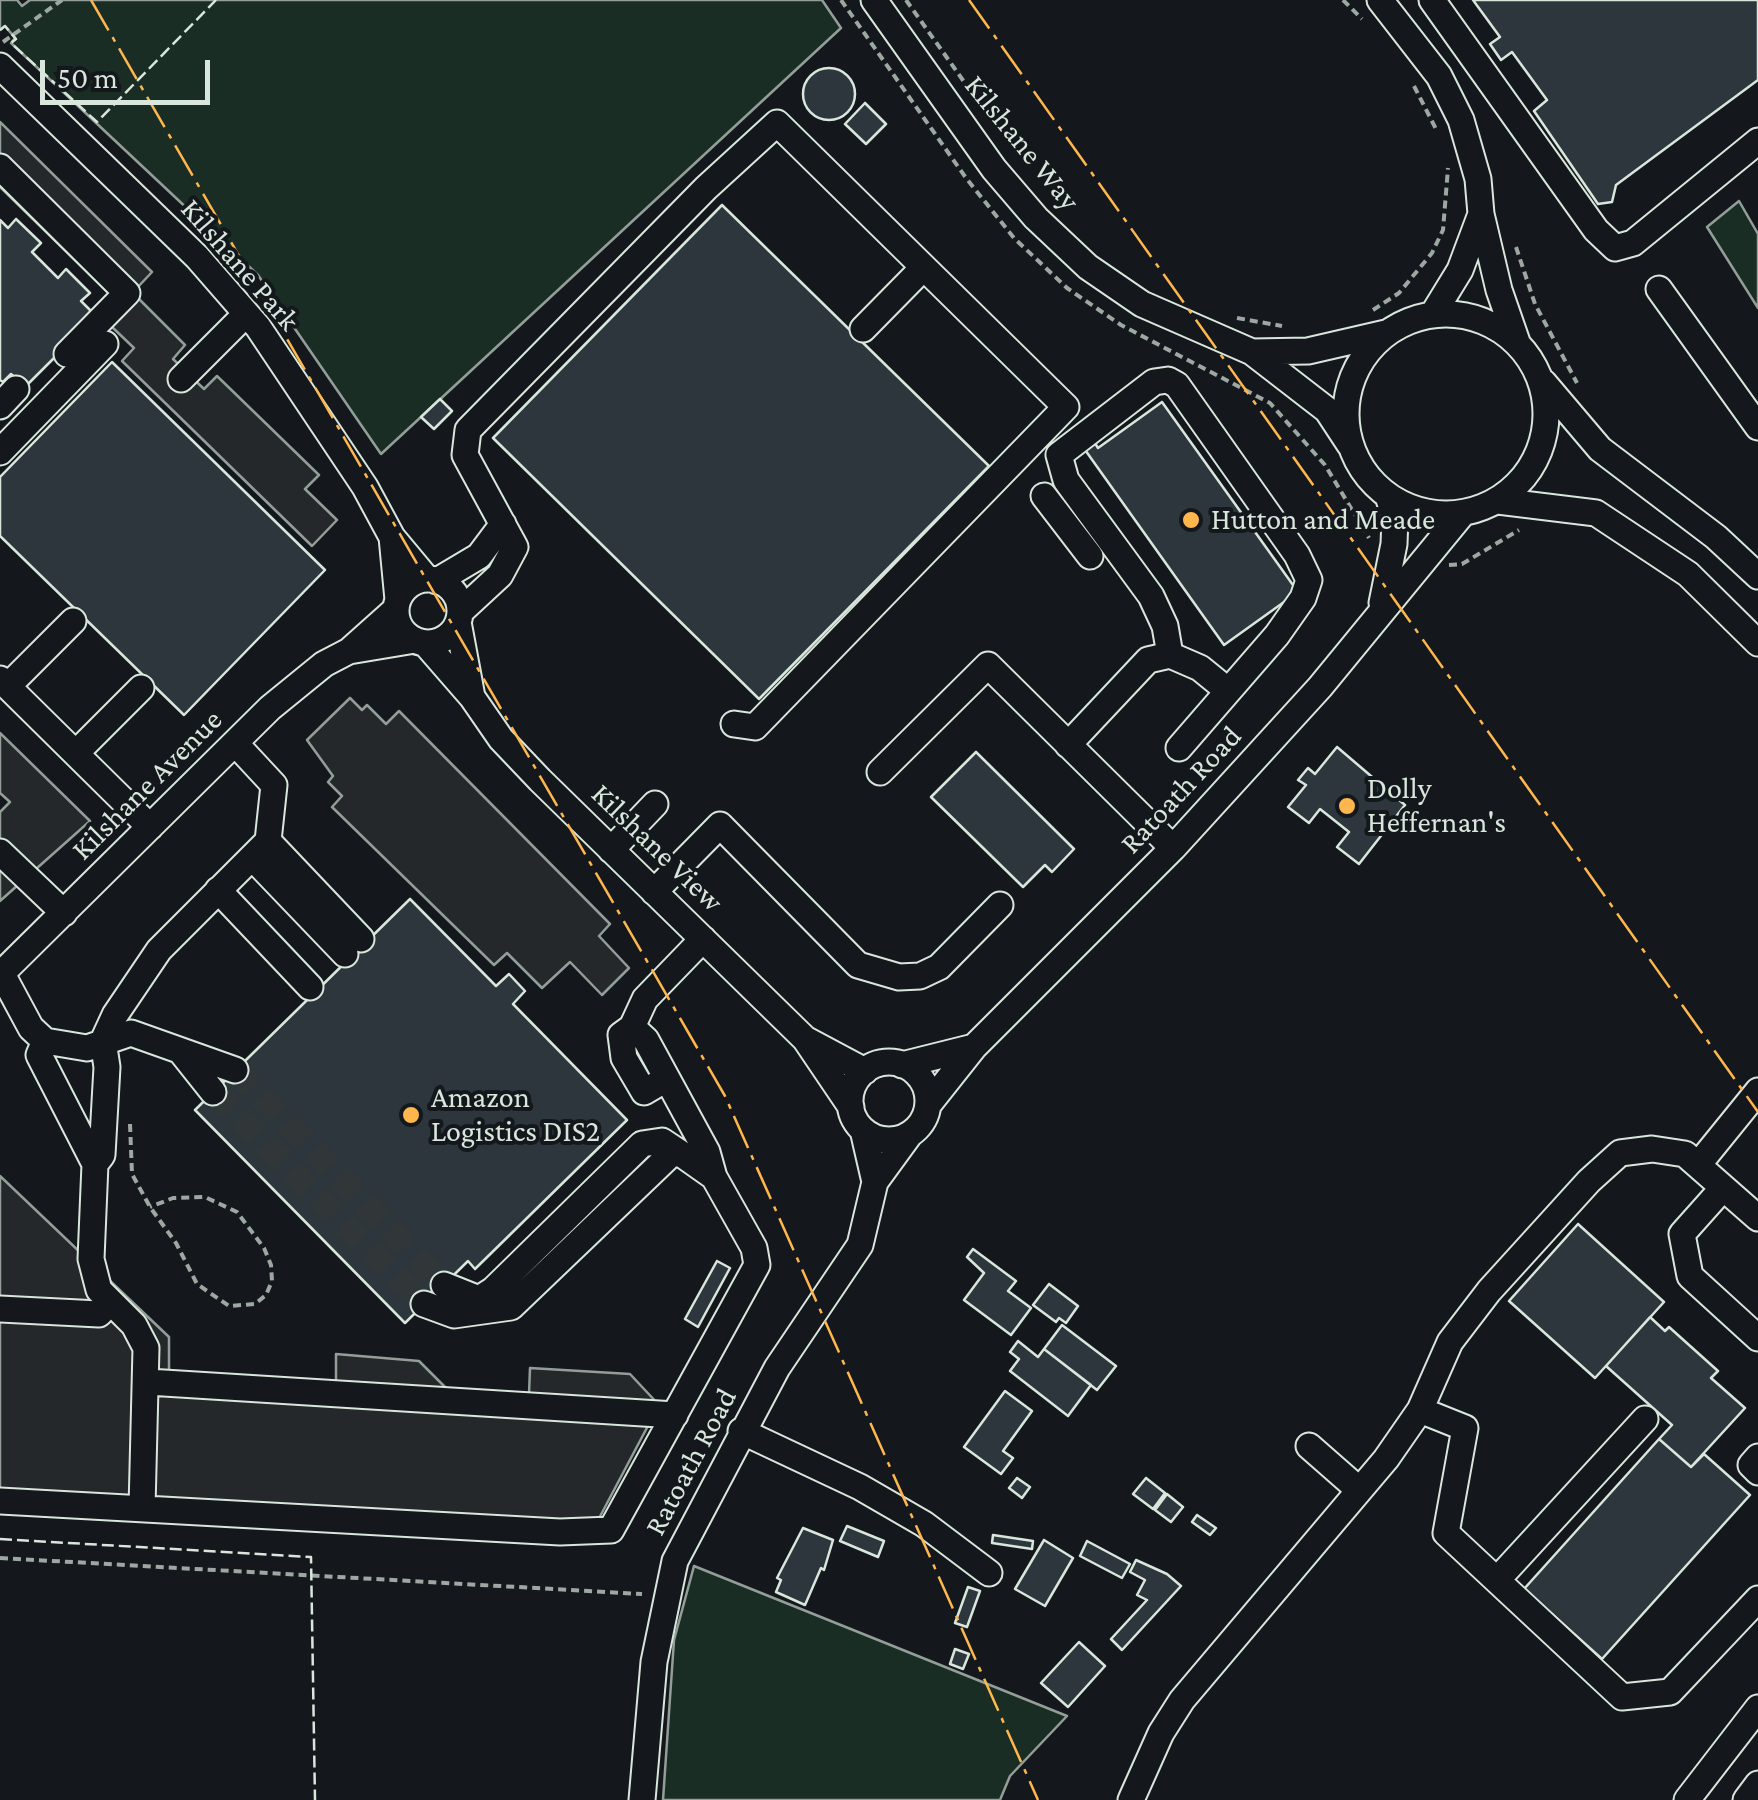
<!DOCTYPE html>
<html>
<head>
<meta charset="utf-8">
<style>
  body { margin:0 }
  #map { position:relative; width:1758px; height:1800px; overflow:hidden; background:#14181c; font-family:"Crimson Pro",serif }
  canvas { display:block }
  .scale { position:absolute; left:40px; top:60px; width:170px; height:45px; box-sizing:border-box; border:5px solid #d8e6dc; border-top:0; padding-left:12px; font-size:30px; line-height:35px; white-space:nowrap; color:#d8e6dc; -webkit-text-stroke:8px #14181c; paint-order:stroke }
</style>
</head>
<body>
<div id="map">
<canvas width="1758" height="1800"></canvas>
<div class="scale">50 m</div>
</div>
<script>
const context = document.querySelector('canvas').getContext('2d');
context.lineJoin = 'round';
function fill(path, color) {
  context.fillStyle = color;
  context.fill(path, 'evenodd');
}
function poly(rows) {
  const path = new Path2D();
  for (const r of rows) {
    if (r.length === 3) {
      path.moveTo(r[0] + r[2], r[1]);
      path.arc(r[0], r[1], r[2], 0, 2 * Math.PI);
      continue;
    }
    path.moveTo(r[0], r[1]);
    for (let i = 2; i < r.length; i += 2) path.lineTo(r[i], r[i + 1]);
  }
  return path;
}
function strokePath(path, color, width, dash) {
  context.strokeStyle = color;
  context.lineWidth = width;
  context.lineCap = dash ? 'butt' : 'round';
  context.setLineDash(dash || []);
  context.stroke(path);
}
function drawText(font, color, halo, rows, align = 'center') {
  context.font = font + ' "Crimson Pro",serif';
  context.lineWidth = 8;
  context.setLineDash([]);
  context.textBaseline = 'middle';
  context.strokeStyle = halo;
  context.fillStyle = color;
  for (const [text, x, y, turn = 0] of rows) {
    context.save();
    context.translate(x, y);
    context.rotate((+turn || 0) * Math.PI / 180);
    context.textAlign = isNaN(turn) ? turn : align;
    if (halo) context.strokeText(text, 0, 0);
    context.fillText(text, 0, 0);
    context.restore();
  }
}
const green = poly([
  [0,0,17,0,22,6,30,0,822,0,841,28,381,454,258,275,11,43,15,38,5,26,0,30,0,0],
  [1739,201,1758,234,1758,308,1707,227,1739,201],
  [694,1566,1067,1716,1010,1776,1000,1800,663,1800,674,1640,694,1566]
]);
fill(green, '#1a2d24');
strokePath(green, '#939e99', 2.5);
const parking = poly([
  [0,122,152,272,121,305,0,187,0,122],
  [138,298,185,345,173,359,204,389,217,376,319,475,305,489,337,520,312,546,122,361,134,348,111,326,138,298],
  [350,698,362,710,367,705,386,724,399,711,610,924,599,936,629,968,602,995,570,962,542,988,507,953,494,965,332,807,342,796,328,782,333,776,307,740,350,698],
  [0,733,90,821,0,901,0,812,10,802,0,793,0,733],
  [0,1176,169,1337,169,1372,336,1384,336,1354,419,1361,449,1391,529,1394,530,1368,630,1374,659,1405,587,1541,0,1511,0,1176]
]);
fill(parking, '#24282b');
strokePath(parking, '#939e99', 2.5);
const building = poly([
  [1473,0,1758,0,1758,80,1616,185,1612,202,1598,204,1534,111,1547,100,1512,52,1501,60,1490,44,1500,37,1473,0],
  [829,94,26],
  [865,103,886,124,866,144,845,124,865,103],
  [722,205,989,466,759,699,493,438,722,205],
  [16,219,41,243,32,252,58,278,66,269,90,293,81,301,96,316,25,387,11,374,3,382,0,380,0,220,8,228,16,219],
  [112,362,325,570,184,715,0,536,0,477,112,362],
  [440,399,452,411,434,429,421,417,440,399],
  [1162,402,1298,592,1224,645,1083,447,1093,440,1098,448,1162,402],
  [1337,747,1405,805,1359,864,1337,847,1349,832,1320,809,1309,823,1288,807,1306,785,1298,780,1308,768,1315,774,1337,747],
  [976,752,1074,849,1052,872,1045,865,1023,887,931,797,976,752],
  [410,899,496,986,509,974,525,991,513,1004,627,1120,475,1269,468,1261,405,1323,195,1110,410,899],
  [1578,1224,1664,1302,1595,1378,1509,1301,1578,1224],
  [973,1249,1016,1281,1008,1291,1031,1308,1011,1335,964,1300,984,1273,967,1257,973,1249],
  [717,1261,730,1268,698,1327,685,1319,717,1261],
  [1049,1284,1078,1306,1066,1323,1059,1318,1056,1322,1033,1305,1049,1284],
  [1650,1317,1665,1331,1669,1327,1718,1371,1711,1378,1745,1408,1691,1467,1659,1439,1672,1425,1606,1366,1650,1317],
  [1062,1325,1116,1366,1097,1390,1044,1349,1062,1325],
  [1018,1341,1038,1357,1044,1349,1091,1385,1068,1416,1010,1371,1019,1359,1010,1352,1018,1341],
  [1005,1391,1032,1411,1003,1451,1013,1458,1001,1474,964,1447,1005,1391],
  [1659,1439,1691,1467,1704,1454,1750,1495,1602,1659,1524,1589,1659,1439],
  [1017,1478,1030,1487,1022,1498,1009,1488,1017,1478],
  [1146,1478,1165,1493,1153,1509,1133,1494,1146,1478],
  [1167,1494,1183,1507,1171,1522,1155,1510,1167,1494],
  [1197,1515,1216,1528,1210,1535,1192,1522,1197,1515],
  [847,1526,884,1541,878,1557,840,1541,847,1526],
  [803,1528,833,1540,824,1570,821,1568,805,1605,776,1592,781,1580,777,1578,803,1528],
  [993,1535,1033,1541,1032,1549,992,1543,993,1535],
  [1044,1540,1073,1558,1045,1606,1015,1589,1044,1540],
  [1087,1541,1130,1564,1122,1578,1080,1556,1087,1541],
  [1136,1560,1167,1574,1181,1586,1122,1650,1111,1639,1147,1600,1137,1595,1145,1580,1130,1572,1136,1560],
  [968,1587,980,1591,967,1627,955,1623,968,1587],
  [1079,1642,1105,1666,1068,1707,1041,1683,1079,1642],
  [955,1649,969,1654,963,1669,950,1664,955,1649]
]);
fill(building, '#2c363c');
strokePath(building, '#d8e6dc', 2.5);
strokePath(poly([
  [235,1070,444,1285],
  [213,1092,424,1304]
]), '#313739', 25, [25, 12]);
const minor = poly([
  [874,0,994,169,1036,218,1088,267,1142,304,1252,352,1327,410,1350,445],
  [1380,0,1439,76,1461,120,1478,179,1481,214,1499,290,1517,342],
  [1432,0,1596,230,1615,248,1633,243,1758,141],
  [0,66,197,257,258,327,365,487,392,537],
  [0,167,127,293,67,354],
  [1659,289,1758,427],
  [1446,414,100],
  [1433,314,1460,270,1481,214],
  [863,329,923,268],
  [1252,352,1308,351,1386,333],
  [181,379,246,314],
  [1544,383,1600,449,1716,537,1758,576],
  [0,406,16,389],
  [0,452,105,344],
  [1044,496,1090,556],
  [1498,501,1596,513,1688,574,1758,643],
  [428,611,32],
  [437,581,479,556,503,524],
  [398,600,392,537,427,579],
  [1382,603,1394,544,1395,518,1388,496],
  [396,609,349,651,415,640],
  [460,612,500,575,515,547,465,455,468,430,706,188,777,123,1066,407,755,727,734,724],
  [425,643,472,697,458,622],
  [1170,655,1165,626,1151,596,1066,480,1059,455,1154,382,1168,380,1177,385,1297,555,1309,580,1303,598,1277,635,1179,748],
  [0,679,150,827],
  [8,686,73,621],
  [472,697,501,739,540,780,805,1039],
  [1068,745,1148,660,1170,655,1200,668,1227,690],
  [76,753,141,688],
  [880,772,988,665,1173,848],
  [268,841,361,939],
  [611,850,655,804],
  [0,852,64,913],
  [252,857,345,954],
  [218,890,310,987],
  [654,892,720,825,858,965,899,977,920,976,939,967,1000,905],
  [2,974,31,1028,45,1041,87,1048,131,1033,235,1070],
  [0,975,270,708,324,664,349,651],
  [45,1041,39,1055,95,1164],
  [974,1047,1173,848,1320,687,1462,514],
  [182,1053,213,1092],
  [889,1101,39],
  [902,1065,974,1047,928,1105],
  [666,1079,644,1092,624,1058,621,1035,632,1027,645,999,703,939],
  [851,1107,805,1039,865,1071],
  [863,1130,875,1182,910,1134],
  [1698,1165,1758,1091],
  [1723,1188,1682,1234,1690,1276,1758,1338],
  [444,1285,479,1299,493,1290,642,1144,662,1141,680,1153],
  [424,1304,454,1315,511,1307,670,1155,680,1153,714,1177],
  [0,1309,99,1314,111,1302],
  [148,1382,675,1415],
  [1420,1410,1465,1428,1446,1533,1622,1697,1670,1692,1758,1599],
  [741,1431,860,1487,924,1524,989,1573],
  [1309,1446,1358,1489],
  [1758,1457,1751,1465,1758,1472],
  [0,1501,560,1532,611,1530,757,1265,754,1248,714,1177,707,1152,646,1040,632,1027],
  [142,1508,146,1348,134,1325,99,1290,91,1259,95,1164,102,1155,107,1067,103,1041,115,1015,159,950,268,841,274,785,235,743],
  [1497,1580,1645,1419],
  [642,1800,654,1662,675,1561,777,1368,860,1245,875,1182],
  [1131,1800,1161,1733,1182,1700,1386,1459,1420,1410,1450,1342,1489,1291,1589,1181,1620,1153,1652,1149,1685,1154,1758,1218],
  [1687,1800,1758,1708],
  [1746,1800,1758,1784]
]);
strokePath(minor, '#d8e6dc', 29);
strokePath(poly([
  [841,0,966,178,1014,238,1067,288,1121,325,1270,403,1325,465,1369,538],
  [906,0,999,131],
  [1343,0,1362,19],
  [3,42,62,0],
  [1414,86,1437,131],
  [1516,247,1535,304,1577,383],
  [1373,310,1399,293,1432,253,1443,230,1448,168],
  [1237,318,1282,326],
  [1449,565,1462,564,1519,530],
  [130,1124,132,1174,150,1207,176,1243,197,1284,229,1306,255,1304,266,1295,272,1281,271,1265,264,1248,237,1212,205,1197,173,1198,150,1207],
  [0,1558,642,1594]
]), '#9da8a2', 4, [8, 5]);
strokePath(minor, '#14181c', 25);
strokePath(poly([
  [0,30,5,26,16,39,11,43,97,122,216,0],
  [0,1539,311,1557,315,1800]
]), '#d8e6dc', 2.5, [12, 5]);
strokePath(poly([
  [91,0,725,1096,1038,1800],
  [969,0,1758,1112]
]), '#ffb74d', 2.5, [35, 8, 5, 8]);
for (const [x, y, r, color] of [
  [1191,520,10,"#ffb74d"],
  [1347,806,10,"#ffb74d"],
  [411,1115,10,"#ffb74d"]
]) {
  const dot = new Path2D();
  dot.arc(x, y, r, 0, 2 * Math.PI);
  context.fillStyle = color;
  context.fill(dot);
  strokePath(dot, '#14181c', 4);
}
drawText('30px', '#d8e6dc', '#14181c', [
  ["Kilshane Way",1022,143,51],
  ["Kilshane Park",240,265,49],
  ["Kilshane Avenue",147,785,-45],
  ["Ratoath Road",1181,790,-47],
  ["Kilshane View",657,848,44],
  ["Ratoath Road",691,1462,-62]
]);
drawText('30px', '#d8e6dc', '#14181c', [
  ["Hutton and Meade",1211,520],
  ["Dolly",1367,789],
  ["Heffernan's",1367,823],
  ["Amazon",431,1098],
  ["Logistics DIS2",431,1132]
], 'left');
</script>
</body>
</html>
